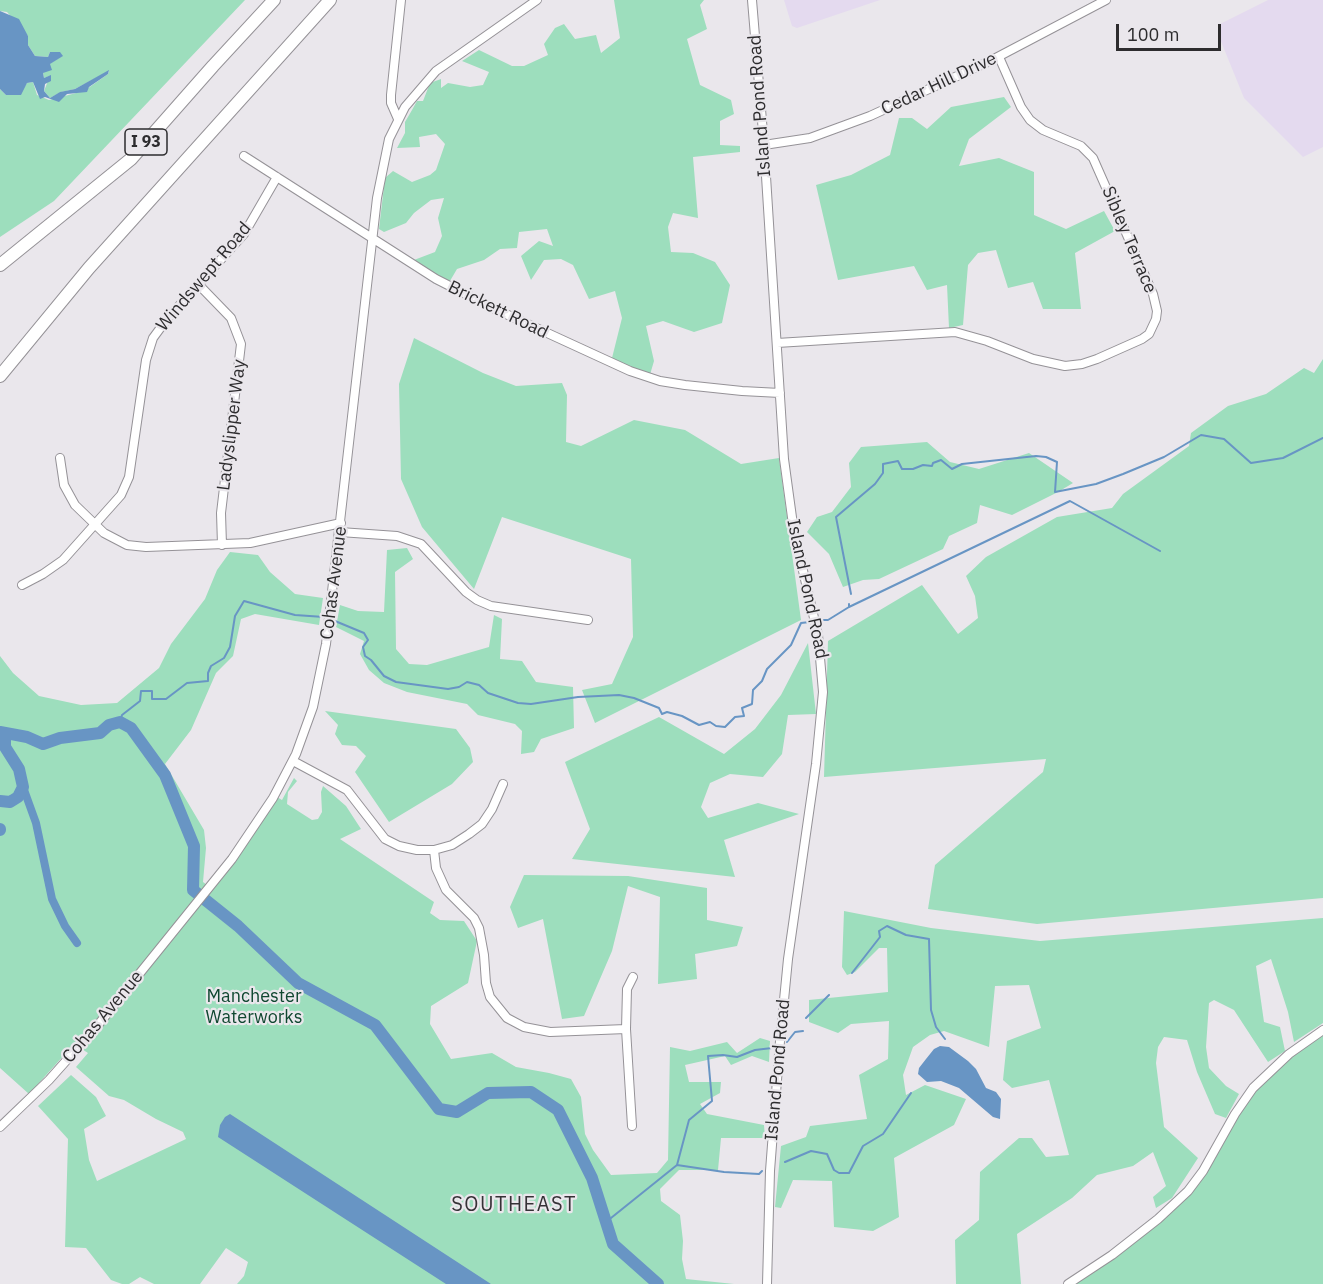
<!DOCTYPE html>
<html>
<head>
<meta charset="utf-8">
<style>
  body { margin:0 }
  #map { position:relative; width:1323px; height:1284px; overflow:hidden; background:#eae7ec; font-family:"IBM Plex Sans",sans-serif }
  canvas { display:block }
  .scale { position:absolute; left:1116px; top:24px; width:105px; height:27px; box-sizing:border-box; border:3px solid #2d2c2e; border-top:0; padding-left:8px; font-size:18px; line-height:21px; white-space:nowrap; color:#2d2c2e; -webkit-text-stroke:4px #eae7ec; paint-order:stroke }
</style>
</head>
<body>
<div id="map">
<canvas width="1323" height="1284"></canvas>
<div class="scale">100 m</div>
</div>
<script>
const context = document.querySelector('canvas').getContext('2d');
context.lineJoin = 'round';
function fill(path, color) {
  context.fillStyle = color;
  context.fill(path, 'evenodd');
}
function poly(rows) {
  const path = new Path2D();
  for (const r of rows) {
    path.moveTo(r[0], r[1]);
    for (let i = 2; i < r.length; i += 2) path.lineTo(r[i], r[i + 1]);
  }
  return path;
}
function strokePath(path, color, width, dash) {
  context.strokeStyle = color;
  context.lineWidth = width;
  context.lineCap = dash ? 'butt' : 'round';
  context.setLineDash(dash || []);
  context.stroke(path);
}
function drawText(font, color, halo, rows, align = 'center') {
  context.font = font + ' "IBM Plex Sans",sans-serif';
  context.lineWidth = 4.5;
  context.setLineDash([]);
  context.textBaseline = 'middle';
  context.strokeStyle = halo;
  context.fillStyle = color;
  for (const [text, x, y, turn = 0] of rows) {
    context.save();
    context.translate(x, y);
    context.rotate((+turn || 0) * Math.PI / 180);
    context.textAlign = isNaN(turn) ? turn : align;
    if (halo) context.strokeText(text, 0, 0);
    context.fillText(text, 0, 0);
    context.restore();
  }
}
fill(poly([
  [784,0,880,0,797,28,792,26],
  [1268,0,1323,0,1323,147,1303,157,1244,98,1218,34,1220,24]
]), '#e4daef');
fill(poly([
  [0,0,245,0,54,201,0,237,0,89,6,95,23,89,27,83,33,82,37,95,49,100,84,91,108,74,109,71,75,89,61,92,50,98,44,91,50,76,44,78,43,73,49,64,62,56,59,52,50,52,48,57,35,56,28,45,28,36,7,12,0,11],
  [614,0,704,0,700,5,707,29,687,39,700,85,731,100,734,114,720,121,720,145,740,146,740,152,693,157,698,218,673,213,668,227,671,252,693,253,715,262,730,285,722,323,694,332,663,321,646,326,654,361,649,378,611,362,622,318,615,291,589,299,573,265,561,259,544,260,531,280,521,256,539,241,553,246,547,229,519,232,517,248,500,249,484,260,457,269,447,286,411,264,414,260,435,252,442,236,438,218,444,198,431,200,414,213,406,223,384,232,379,229,385,178,393,171,412,182,430,175,436,170,445,144,436,134,419,137,420,147,397,148,405,133,405,122,412,110,417,101,423,101,430,83,441,79,441,88,448,83,470,87,483,85,489,72,462,61,479,50,512,66,524,66,548,55,544,44,555,28,564,24,575,39,596,35,601,53,620,38],
  [1004,97,1011,107,969,139,959,166,999,158,1034,172,1034,215,1066,229,1104,211,1115,231,1075,253,1081,309,1043,309,1033,282,1008,288,996,250,978,253,968,265,963,325,949,328,947,285,927,290,914,266,838,280,816,185,851,175,890,155,899,118,912,118,927,129,951,107],
  [414,338,483,373,516,386,562,383,567,395,566,442,581,446,634,420,685,430,741,464,779,458,801,620,595,723,582,690,612,684,633,637,631,559,502,517,474,589,422,527,401,479,399,384],
  [1323,359,1323,898,1037,924,928,909,935,865,1043,772,1046,759,824,777,828,641,922,585,958,634,978,618,975,596,966,576,986,557,1057,517,1112,508,1123,494,1189,446,1191,433,1228,406,1266,394,1304,368,1314,373],
  [927,442,950,462,979,469,1029,453,1073,483,1058,492,1012,515,980,505,977,523,949,536,943,549,879,579,863,580,843,587,829,554,807,532,817,517,832,512,851,487,849,463,861,447],
  [407,548,413,559,395,572,396,649,409,664,427,665,489,647,494,615,502,619,500,659,522,661,536,682,573,687,574,728,541,739,534,752,521,754,522,731,515,724,478,715,467,704,407,692,384,683,369,670,360,654,364,641,336,627,340,605,358,611,384,612,387,550],
  [230,552,258,555,270,572,295,594,323,598,319,625,255,614,241,619,233,656,216,673,191,730,165,764,204,830,206,848,203,882,211,888,277,797,282,800,294,778,297,781,288,792,287,804,312,820,318,819,322,812,321,792,323,786,346,806,361,829,340,839,434,902,430,913,440,920,464,921,477,941,468,983,431,1006,430,1024,451,1059,492,1053,516,1067,549,1073,571,1079,581,1097,585,1134,593,1150,611,1175,657,1173,668,1160,670,1047,690,1051,727,1042,737,1053,760,1038,770,1041,769,1062,752,1056,731,1065,725,1056,685,1065,689,1082,721,1082,720,1093,700,1104,707,1114,764,1125,765,1138,721,1138,718,1170,679,1170,660,1189,661,1201,680,1215,683,1241,682,1259,686,1279,734,1284,237,1284,244,1276,248,1262,226,1248,200,1284,154,1284,140,1277,129,1284,122,1284,111,1280,86,1248,65,1247,68,1139,38,1106,71,1075,96,1097,106,1116,84,1129,89,1160,97,1181,186,1139,183,1132,156,1119,124,1100,109,1096,76,1067,88,1053,74,1044,29,1094,0,1068,0,656,13,673,39,696,81,705,117,703,159,668,171,644,205,599,217,570],
  [808,643,816,714,788,715,782,754,763,777,730,774,710,783,701,807,708,818,758,803,799,814,724,840,735,877,572,859,590,829,565,762,659,717,724,754,755,729,781,695],
  [325,711,456,729,470,748,473,762,452,784,389,822,355,772,366,756,356,746,342,745,335,734,338,725],
  [524,875,628,876,707,888,707,920,743,927,737,946,695,954,697,979,658,984,660,897,628,886,612,951,584,1016,562,1019,543,919,518,928,510,907],
  [844,911,931,928,1040,941,1323,918,1323,1023,1294,1042,1288,1012,1271,959,1256,966,1264,1022,1280,1027,1285,1051,1268,1062,1234,1010,1214,1000,1209,1003,1206,1047,1209,1068,1226,1086,1239,1094,1226,1118,1215,1114,1197,1072,1187,1040,1164,1037,1158,1047,1156,1063,1164,1127,1198,1158,1172,1198,1156,1208,1153,1197,1166,1186,1153,1152,1133,1166,1097,1175,1072,1198,1017,1234,1021,1284,956,1284,955,1240,979,1220,980,1172,1019,1138,1032,1138,1046,1157,1069,1155,1049,1080,1012,1088,1003,1080,1007,1041,1041,1028,1029,985,995,986,989,1047,944,1031,930,1035,913,1047,903,1075,906,1095,925,1085,966,1099,954,1125,894,1158,899,1217,873,1231,834,1227,832,1181,793,1180,781,1208,775,1207,781,1146,806,1137,810,1126,867,1119,859,1075,888,1059,889,1021,851,1024,838,1033,809,1022,809,1000,888,992,887,948,879,948,855,972,847,975,842,967],
  [1323,1033,1323,1284,1074,1284,1192,1192,1220,1150,1235,1118,1257,1090,1274,1070]
]), '#9ddebd');
fill(poly([
  [0,11,19,19,28,36,28,45,35,56,48,57,50,52,60,52,63,56,50,64,52,70,43,73,44,78,51,75,51,81,45,84,44,91,50,98,60,92,75,89,109,70,108,74,89,87,87,92,67,94,59,102,45,97,40,99,33,82,27,83,21,95,6,95,0,89],
  [940,1046,949,1047,968,1061,976,1069,986,1088,996,1092,1001,1099,1000,1119,993,1117,959,1088,941,1081,927,1082,918,1074,919,1068,926,1059,934,1049],
  [230,1114,491,1284,446,1284,218,1137,220,1125,225,1117]
]), '#6895c4');
strokePath(poly([
  [851,594,836,517,875,484,883,473,883,464,898,461,902,469,913,469,923,465,932,466,933,463,941,460,952,469,962,464,1036,456,1046,457,1057,462,1055,492,1096,484,1123,474,1164,457,1201,435,1224,439,1251,463,1283,458,1323,438],
  [849,607,1070,501,1160,551],
  [820,620,828,620,849,607,849,604],
  [335,621,364,633,368,640,363,647,365,656,371,660,384,676,396,682,448,689,459,687,467,682,479,685,488,693,518,703,531,704,578,697,619,695,634,698,659,708,662,714,667,712,682,716,699,725,710,722,716,726,725,727,735,717,744,716,742,708,752,704,753,690,762,681,767,669,791,645,801,623,810,622],
  [120,722,122,715,140,701,141,691,152,691,152,699,166,699,187,683,208,681,208,673,211,666,224,658,230,647,235,616,244,601,295,615,324,617],
  [852,973,880,937,879,931,887,926,906,935,929,939,931,1010,936,1027,945,1039],
  [806,1018,829,995],
  [787,1042,795,1032,803,1031],
  [785,1162,811,1151,827,1154,834,1170,839,1173,849,1173,863,1146,883,1134,911,1093],
  [677,1165,724,1172,759,1174,762,1171],
  [606,1222,677,1165,689,1120,712,1101,708,1056,723,1055,737,1057,755,1050,772,1048]
]), '#6895c4', 2);
strokePath(poly([
  [23,787,36,823,52,899,65,926,77,943]
]), '#6895c4', 8);
strokePath(poly([
  [0,732,27,737,43,744,60,738,100,733,109,725,120,722,131,728,165,775,194,846,193,890,238,926,298,983,375,1025,439,1109,457,1112,488,1093,531,1092,558,1110,592,1178,613,1244,658,1284],
  [0,801,10,802,18,797,23,787,19,769,5,747,5,734],
  [0,829,0,830]
]), '#6895c4', 12);
const minor = poly([
  [752,0,764,145,784,459,794,532,818,635,823,692,816,764,788,959,780,1041,770,1171,767,1284],
  [398,119,391,103,391,95,401,0],
  [764,145,810,138,870,116,990,61,1106,0],
  [244,156,436,279,495,309,630,371,660,381,685,385,742,391,780,393],
  [199,285,231,318,241,344,221,513,222,545],
  [777,343,955,332,987,341,1033,359,1065,366,1082,364,1097,359,1142,339,1149,334,1156,319,1157,311,1153,294,1093,158,1081,146,1043,130,1030,120,1021,107,999,57],
  [60,458,64,485,75,505,104,533,127,545,146,547,250,543,341,523],
  [340,532,397,536,421,544,466,592,477,600,491,606,588,620],
  [22,585,43,574,63,560,121,495,129,477,146,360,153,338,167,319,244,234,277,177],
  [293,761,347,790,385,839,399,846,417,850,434,850,452,845,469,834,482,824,492,809,503,784],
  [434,850,436,868,446,890,474,918,479,928,484,955,486,983,490,997,507,1018,524,1027,550,1032,626,1029],
  [632,1126,626,1029,627,989,633,977],
  [0,1127,49,1080,98,1025,232,859,273,798,296,754,313,707,326,644,377,198,389,139,405,107,436,71,537,0],
  [1068,1284,1112,1255,1158,1219,1188,1191,1203,1171,1235,1114,1253,1088,1289,1054,1323,1030]
]);
const highway = poly([
  [0,265,131,159,213,66,274,0],
  [0,376,89,268,330,0]
]);
strokePath(minor, '#959297', 10);
strokePath(highway, '#959297', 14);
strokePath(minor, '#fff', 8);
strokePath(highway, '#fff', 12);
for (const [x, y, w] of [
  [146,142,42]
]) {
  const box = new Path2D();
  box.roundRect(x - w / 2, y - 13, w, 26, 4.5);
  context.fillStyle = '#eae7ec';
  context.fill(box);
  strokePath(box, '#2d2c2e', 1.5);
}
drawText('bold 16px', '#2d2c2e', null, [
  ["I 93",146,142]
]);
drawText('18px', '#2d2c2e', '#eae7ec', [
  ["Cedar Hill Drive",939,84,-25],
  ["Island Pond Road",760,106,-94],
  ["Sibley Terrace",1129,240,67],
  ["Windswept Road",204,277,-50],
  ["Brickett Road",498,310,26],
  ["Ladyslipper Way",232,425,-83],
  ["Cohas Avenue",334,583,-83],
  ["Island Pond Road",807,589,78],
  ["Cohas Avenue",103,1017,-50],
  ["Island Pond Road",778,1070,-85]
]);
drawText('18px', '#0f4730', '#eae7ec', [
  ["Manchester",254,997],
  ["Waterworks",254,1018]
]);
context.letterSpacing = '1.5px';
drawText('20px', '#353236', '#eae7ec', [
  ["SOUTHEAST",514,1205]
]);
context.letterSpacing = '0px';
</script>
</body>
</html>
